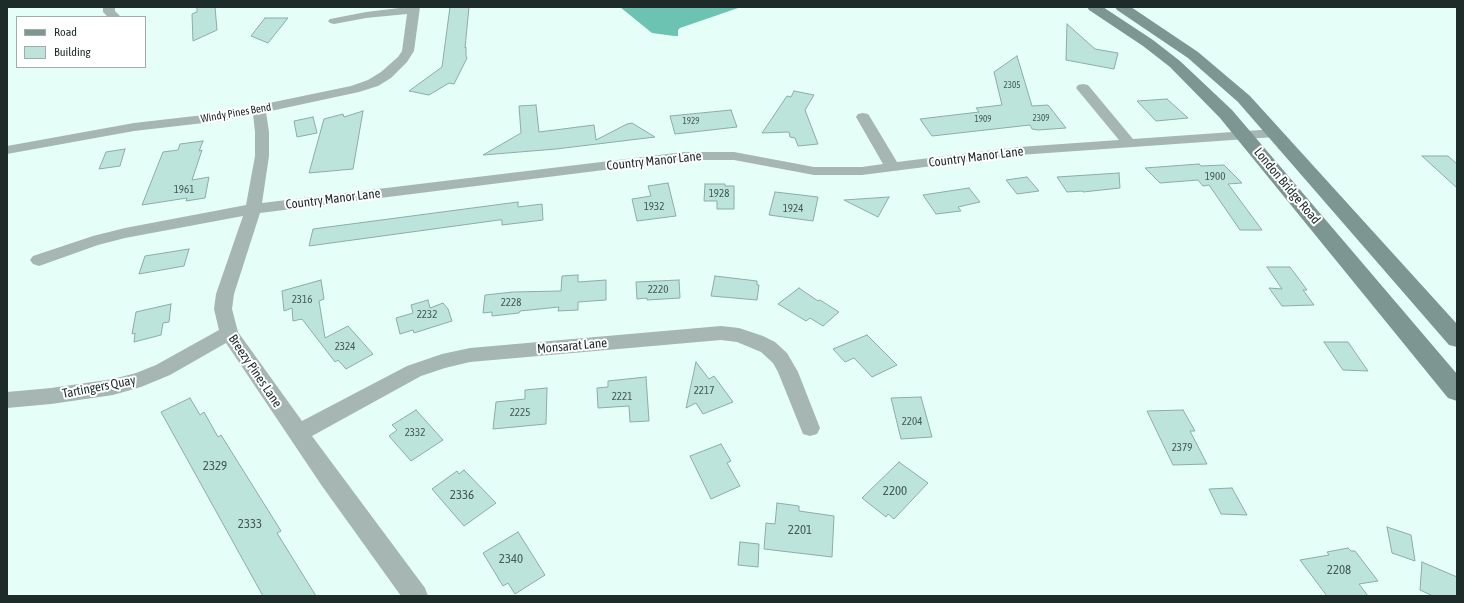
<!DOCTYPE html>
<html>
<head>
<meta charset="utf-8">
<style>
  body { margin:0 }
  #map { position:relative; width:1464px; height:603px; overflow:hidden; background:#e6fef8; font-family:"Asap Condensed",sans-serif }
  canvas { display:block }
  .frame { position:absolute; inset:0; border:8px solid #1d2c29; pointer-events:none }
  .legend { position:absolute; left:16px; top:16px; width:130px; height:52px; box-sizing:border-box; background:#fff; border:1px solid #a5aba9; margin:0; padding:5px 7px; list-style:none; font-size:12px; color:#1d2c29 }
  .legend li { display:flex; align-items:center; gap:8px; height:20px }
  .legend b { width:20px; border:1px solid #a5aba9 }
</style>
</head>
<body>
<div id="map">
<canvas width="1464" height="603"></canvas>
<div class="frame"></div>
<ul class="legend">
<li><b style="height:5px;background:#7e9691"></b>Road</li>
<li><b style="height:11px;background:#bde4db"></b>Building</li>
</ul>
</div>
<script>
const context = document.querySelector('canvas').getContext('2d');
context.lineJoin = 'round';
function fill(path, color) {
  context.fillStyle = color;
  context.fill(path, 'evenodd');
}
function poly(rows) {
  const path = new Path2D();
  for (const r of rows) {
    path.moveTo(r[0], r[1]);
    for (let i = 2; i < r.length; i += 2) path.lineTo(r[i], r[i + 1]);
  }
  return path;
}
function strokePath(path, color, width, dash) {
  context.strokeStyle = color;
  context.lineWidth = width;
  context.lineCap = dash ? 'butt' : 'round';
  context.setLineDash(dash || []);
  context.stroke(path);
}
function drawText(font, color, halo, rows, align = 'center') {
  context.font = font + ' "Asap Condensed",sans-serif';
  context.lineWidth = 4;
  context.setLineDash([]);
  context.textBaseline = 'middle';
  context.strokeStyle = halo;
  context.fillStyle = color;
  for (const [text, x, y, turn = 0] of rows) {
    context.save();
    context.translate(x, y);
    context.rotate((+turn || 0) * Math.PI / 180);
    context.textAlign = isNaN(turn) ? turn : align;
    if (halo) context.strokeText(text, 0, 0);
    context.fillText(text, 0, 0);
    context.restore();
  }
}
fill(poly([
  [620,7,741,7,680,28,678,30,678,36,674,36,652,33]
]), '#6dc3b2');
const building = poly([
  [197,7,215,7,217,30,193,41,192,14,197,12,197,7],
  [450,7,469,7,465,48,466,47,466,56,467,58,454,84,449,83,429,95,409,91,442,67,450,7],
  [265,18,288,18,268,43,251,36,265,18],
  [1067,24,1095,49,1118,53,1114,69,1066,60,1067,24],
  [1017,56,1032,106,1048,105,1066,128,1038,130,1032,129,1030,125,932,136,920,119,979,112,976,108,1002,105,994,72,1017,56],
  [794,91,814,95,805,110,818,144,798,146,795,138,790,137,789,132,762,133,787,96,791,97,794,91],
  [1167,99,1188,118,1156,121,1137,101,1167,99],
  [536,105,539,132,594,125,596,140,627,124,632,123,655,137,556,149,483,155,521,133,519,106,536,105],
  [731,110,737,127,675,134,670,116,731,110],
  [363,111,353,169,309,173,324,119,343,114,344,117,363,111],
  [313,117,317,133,297,137,294,121,313,117],
  [203,141,199,151,202,150,192,180,209,177,205,198,186,201,187,198,142,205,163,152,178,150,180,144,203,141],
  [125,149,120,166,99,169,106,152,125,149],
  [1422,156,1448,156,1457,164,1457,188,1422,156],
  [1199,164,1201,166,1224,165,1242,183,1228,184,1262,230,1240,230,1209,185,1203,186,1198,180,1160,183,1145,168,1199,164],
  [1119,173,1120,188,1083,192,1082,191,1067,192,1057,177,1119,173],
  [1027,177,1039,191,1017,194,1006,180,1027,177],
  [668,183,676,216,637,221,632,199,651,196,648,186,668,183],
  [705,184,725,184,725,186,734,186,734,209,717,209,717,201,704,201,705,184],
  [969,188,980,202,958,207,961,211,936,214,923,195,969,188],
  [775,192,818,197,813,221,769,215,775,192],
  [889,197,878,217,844,200,889,197],
  [518,202,518,207,542,204,543,220,502,225,502,220,499,220,309,246,313,229,518,202],
  [189,249,184,266,139,274,145,256,189,249],
  [1267,267,1290,267,1307,290,1303,290,1314,305,1282,306,1269,288,1282,289,1267,267],
  [578,275,578,282,606,280,606,300,578,302,578,310,558,311,559,307,520,311,519,313,492,316,492,312,483,313,485,295,513,292,561,291,562,276,578,275],
  [715,276,757,281,757,285,759,285,757,300,711,296,715,276],
  [321,280,324,299,319,301,325,338,348,326,373,354,346,369,338,360,335,362,302,319,293,321,292,308,284,311,282,291,321,280],
  [679,280,680,298,647,300,647,298,637,299,636,282,679,280],
  [799,288,818,301,820,300,839,312,823,326,810,318,806,321,778,304,799,288],
  [428,300,430,308,443,303,448,309,452,321,414,333,413,330,400,334,396,318,413,313,411,305,428,300],
  [171,304,169,322,163,323,161,335,134,342,135,333,132,334,136,312,171,304],
  [867,335,897,365,872,377,854,358,845,362,833,349,867,335],
  [1324,342,1348,342,1368,371,1343,370,1324,342],
  [696,362,709,379,714,376,733,402,703,414,696,403,686,408,696,362],
  [646,377,649,421,630,422,629,406,598,408,597,388,608,387,608,381,646,377],
  [547,388,546,424,493,429,496,402,525,399,525,390,547,388],
  [921,397,932,437,901,439,891,398,921,397],
  [190,398,200,415,204,412,218,437,221,435,281,531,277,533,316,596,263,596,161,412,190,398],
  [416,410,443,440,411,461,389,436,397,430,392,425,416,410],
  [1183,410,1195,431,1190,431,1207,464,1173,465,1147,411,1183,410],
  [721,444,731,461,727,463,740,486,711,499,690,456,721,444],
  [899,462,928,483,894,519,888,514,886,517,862,498,899,462],
  [464,470,496,503,464,526,432,489,457,471,459,474,464,470],
  [1232,488,1247,515,1221,514,1209,489,1232,488],
  [777,503,799,506,799,511,834,516,832,557,764,549,766,523,775,524,777,503],
  [1387,527,1411,535,1415,561,1392,553,1387,527],
  [518,532,545,575,515,594,508,583,503,586,483,553,518,532],
  [740,542,759,544,758,567,738,565,740,542],
  [1348,548,1351,551,1355,551,1378,581,1359,584,1368,596,1327,596,1300,560,1329,555,1327,552,1348,548],
  [1422,562,1457,577,1457,596,1433,596,1420,590,1422,562]
]);
fill(building, '#bde4db');
strokePath(building, '#89aea5', 1);
fill(poly([
  [103,7,115,7,115,11,121,17,108,17,103,12,103,7],
  [408,7,420,7,414,51,407,62,391,78,378,86,359,92,266,112,269,132,269,156,262,203,684,152,734,152,814,167,862,167,883,164,856,117,858,114,863,113,868,114,870,117,897,162,1019,147,1119,140,1076,88,1078,85,1083,84,1088,85,1133,139,1275,129,1280,130,1282,133,1280,136,1275,137,1019,155,862,175,814,175,734,160,684,160,260,213,234,294,232,309,238,332,302,421,407,366,442,354,470,348,721,326,739,328,763,336,775,342,787,353,798,372,820,428,817,434,810,436,803,434,778,372,773,363,761,352,737,342,721,340,470,362,445,368,421,376,312,436,425,588,428,596,401,596,322,486,226,343,170,375,141,387,113,395,51,404,7,408,7,392,51,388,113,379,136,373,156,365,219,330,214,309,216,294,243,216,125,238,98,245,39,266,33,264,30,260,33,256,93,236,125,228,246,205,255,156,255,132,253,114,221,121,134,131,7,154,7,146,134,123,221,113,351,86,368,80,381,72,398,57,402,51,407,14,366,18,334,24,330,23,328,21,330,19,366,12,408,7]
]), '#a6b6b2');
fill(poly([
  [1087,7,1103,7,1153,40,1180,61,1232,110,1457,374,1457,401,1448,398,1220,118,1170,67,1143,46,1089,10,1087,7],
  [1115,7,1131,7,1198,52,1250,96,1457,324,1457,347,1449,345,1238,102,1188,58,1117,10,1115,7]
]), '#7e9691');
drawText('9px', '#455a56', null, [
  ["2305",1012,85],
  ["2309",1041,118],
  ["1909",983,119],
  ["1929",691,121]
]);
drawText('11px', '#1d2c29', '#fff', [
  ["Windy Pines Bend",236,113,-10]
]);
drawText('11px', '#455a56', null, [
  ["1900",1215,177],
  ["1961",184,190],
  ["1928",719,194],
  ["1932",654,207],
  ["1924",793,209],
  ["2220",658,290],
  ["2316",302,300],
  ["2228",511,303],
  ["2232",427,315],
  ["2324",345,347],
  ["2217",704,391],
  ["2221",622,397],
  ["2225",520,413],
  ["2204",912,422],
  ["2332",415,433],
  ["2379",1182,448]
]);
drawText('13px', '#1d2c29', '#fff', [
  ["Country Manor Lane",976,157,-7],
  ["Country Manor Lane",654,161,-6],
  ["London Bridge Road",1287,186,50],
  ["Country Manor Lane",333,199,-7],
  ["Monsarat Lane",572,346,-5],
  ["Breezy Pines Lane",255,371,56],
  ["Tartingers Quay",99,387,-11]
]);
drawText('13px', '#455a56', null, [
  ["2329",215,466],
  ["2200",895,491],
  ["2336",462,495],
  ["2333",250,524],
  ["2201",800,530],
  ["2340",511,559],
  ["2208",1339,570]
]);
</script>
</body>
</html>
